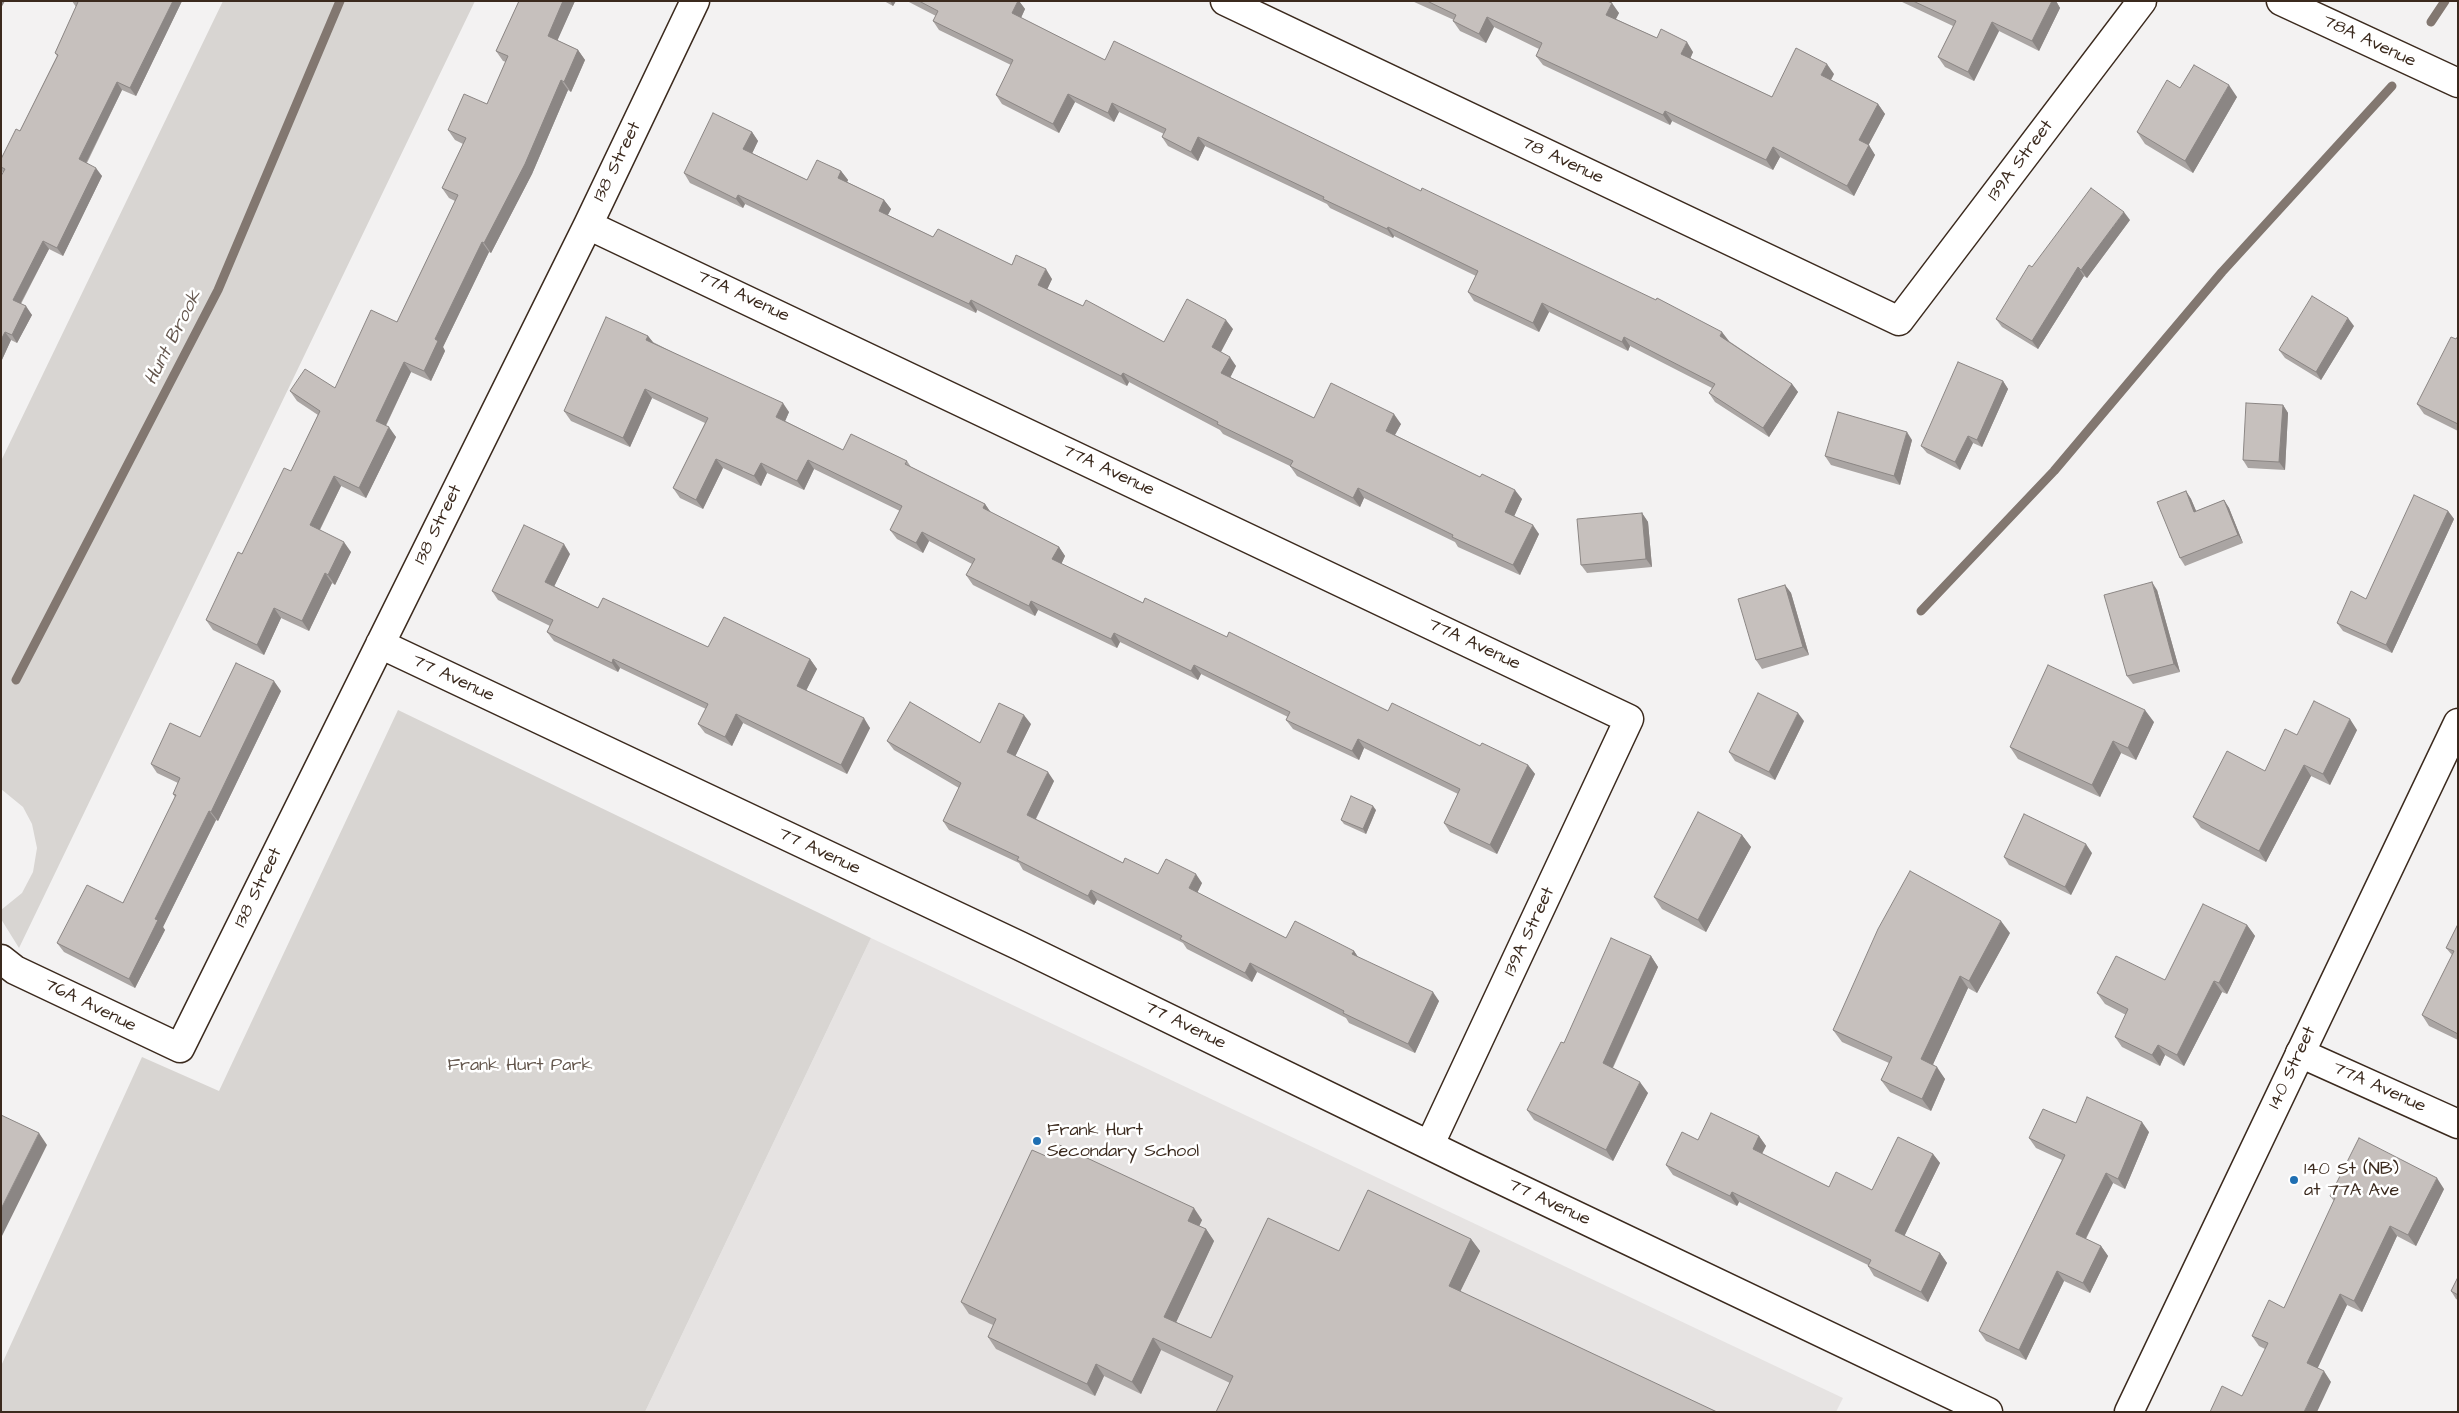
<!DOCTYPE html>
<html>
<head>
<meta charset="utf-8">
<style>
  body { margin:0 }
  #map { position:relative; width:2459px; height:1413px; overflow:hidden; background:#f3f2f2; font-family:"Architects Daughter",sans-serif }
  canvas { display:block }
  .frame { position:absolute; inset:0; border:2px solid #3b2a1e; pointer-events:none }
</style>
</head>
<body>
<div id="map">
<canvas width="2459" height="1413"></canvas>
<div class="frame"></div>
</div>
<script>
const context = document.querySelector('canvas').getContext('2d');
context.lineJoin = 'round';
function fill(path, color) {
  context.fillStyle = color;
  context.fill(path, 'evenodd');
}
function poly(rows) {
  const path = new Path2D();
  for (const r of rows) {
    path.moveTo(r[0], r[1]);
    for (let i = 2; i < r.length; i += 2) path.lineTo(r[i], r[i + 1]);
  }
  return path;
}
function strokePath(path, color, width, dash) {
  context.strokeStyle = color;
  context.lineWidth = width;
  context.lineCap = dash ? 'butt' : 'round';
  context.setLineDash(dash || []);
  context.stroke(path);
}
function drawText(font, color, halo, rows, align = 'center') {
  context.font = font + ' "Architects Daughter",sans-serif';
  context.lineWidth = 5;
  context.setLineDash([]);
  context.textBaseline = 'middle';
  context.strokeStyle = halo;
  context.fillStyle = color;
  for (const [text, x, y, turn = 0] of rows) {
    context.save();
    context.translate(x, y);
    context.rotate((+turn || 0) * Math.PI / 180);
    context.textAlign = isNaN(turn) ? turn : align;
    if (halo) context.strokeText(text, 0, 0);
    context.fillText(text, 0, 0);
    context.restore();
  }
}
fill(poly([
  [871,938,1843,1398,1836,1412,645,1412]
]), '#e6e3e2');
fill(poly([
  [223,1,475,1,19,948,1,919,1,910,22,893,33,872,37,848,32,824,23,807,1,789,1,461],
  [398,710,871,938,645,1412,1,1412,1,1366,142,1057,219,1091]
]), '#d8d5d2');
strokePath(poly([
  [2431,22,2445,1],
  [1921,611,2054,471,2222,272,2392,86],
  [16,680,218,290,340,1]
]), '#827770', 9);
const street = poly([
  [1225,1,1899,321,2142,1],
  [2281,1,2458,83],
  [588,225,1629,719,1430,1144],
  [380,644,1020,946,1472,1166,1988,1412],
  [1,959,15,970,180,1048,588,225,695,1],
  [2300,1053,2458,1124]
]);
const secondary = poly([
  [2129,1412,2458,723]
]);
strokePath(street, '#3b2a1e', 31);
strokePath(secondary, '#3b2a1e', 31);
strokePath(street, '#fff', 28);
strokePath(secondary, '#fff', 28);
fill(poly([
  [72,1,182,1,136,96,122,90,87,163,102,176,63,256,49,249,21,304,32,315,17,343,11,340,1,362,1,176,3,173,1,170,1,159,20,131,57,56,55,53,76,7],
  [519,1,575,1,557,40,578,50,585,60,571,92,568,90,532,174,491,253,489,252,443,347,445,351,431,381,411,372,386,426,396,437,366,498,341,486,320,530,351,552,335,585,332,583,309,631,281,618,264,655,213,630,206,620,242,554,291,471,318,415,297,401,290,391,335,388,397,322,455,201,449,198,442,188,463,144,455,140,448,130,487,104,506,62,503,61,496,51],
  [884,1,896,1,893,6],
  [907,1,1019,1,1025,9,1021,18,1105,60,1729,341,1792,384,1798,392,1769,437,1715,402,1709,393,1712,388,1630,346,1628,351,1549,312,1539,332,1474,301,1468,292,1476,276,1394,236,1393,238,1330,208,1327,204,1205,146,1198,161,1168,146,1162,137,1164,134,1119,112,1114,122,1075,102,1059,133,1002,104,996,95,1011,65,939,30,933,21,936,16],
  [1412,1,1607,1,1619,13,1616,19,1657,38,1693,52,1690,58,1772,97,1834,74,1831,80,1878,104,1885,114,1868,145,1875,155,1854,196,1780,157,1773,170,1672,121,1670,125,1543,65,1536,56,1539,49,1494,27,1486,43,1460,31,1453,21,1454,20],
  [1900,1,2056,1,2060,8,2039,51,1999,31,1974,81,1945,67,1938,57,1953,26],
  [2180,88,2237,97,2193,173,2145,144,2137,132],
  [752,132,758,141,752,153,807,180,841,171,848,180,847,182,884,200,891,209,888,215,933,237,1052,279,1047,289,1083,306,1164,342,1233,329,1221,352,1236,366,1230,377,1314,418,1401,424,1395,435,1522,499,1514,516,1539,534,1520,575,1458,547,1455,542,1364,498,1360,507,1297,476,1290,466,1223,434,1220,430,1129,382,1127,386,977,310,976,313,745,204,743,208,690,183,684,173],
  [2130,220,2087,278,2084,276,2038,349,2002,327,1996,319,2032,267],
  [2354,326,2321,380,2285,358,2279,350],
  [648,336,653,342,789,412,785,421,843,450,907,461,911,467,985,504,990,512,1059,547,1065,556,1061,564,1143,603,1227,637,1388,711,1528,765,1535,774,1497,854,1450,832,1444,823,1458,794,1364,748,1359,760,1293,729,1286,720,1288,717,1201,674,1198,680,1120,642,1117,648,1038,610,1035,616,973,585,966,575,972,564,929,541,923,553,897,539,890,530,900,511,814,469,804,490,767,473,761,486,723,468,703,509,680,498,673,488,705,423,652,398,630,447,571,421,564,411],
  [2458,336,2458,431,2424,414,2417,404],
  [2003,381,2008,389,1982,447,1973,443,1960,470,1927,453,1921,446],
  [2283,405,2288,413,2285,470,2248,468,2243,460],
  [1912,440,1900,485,1831,465,1825,456],
  [2186,491,2191,499,2196,511,2224,500,2229,508,2243,543,2185,566,2180,558],
  [2448,511,2454,519,2392,653,2343,631,2337,623,2366,599],
  [1642,513,1648,522,1652,567,1587,573,1581,565],
  [570,554,554,586,598,608,708,647,810,659,817,669,806,690,870,728,847,774,743,723,732,746,705,733,698,724,706,709,620,668,618,672,554,641,547,632,550,626,498,600,492,591],
  [1785,585,1791,593,1809,655,1762,669,1756,660],
  [2157,590,2180,672,2133,684,2127,676],
  [281,691,218,821,216,820,163,927,165,930,135,988,64,952,57,943,123,903,175,797,173,794,178,783,157,773,151,764],
  [1804,721,1775,780,1735,761,1729,752],
  [2154,722,2136,760,2121,753,2100,797,2018,759,2010,747],
  [1031,724,1015,756,1054,781,1036,819,1123,863,1158,874,1202,883,1197,893,1286,938,1354,951,1358,957,1439,1001,1415,1053,1349,1023,1346,1018,1257,972,1252,982,1187,949,1183,943,1097,900,1094,905,1023,870,1019,863,949,830,943,821,959,788,894,750,887,741,980,743],
  [2357,730,2330,785,2311,776,2266,862,2201,828,2193,817,2265,771,2297,735],
  [1376,810,1366,834,1344,824,1341,820],
  [1742,835,1751,847,1706,932,1662,909,1654,897],
  [2092,853,2071,895,2009,865,2004,857],
  [2458,924,2458,1040,2429,1026,2422,1015,2452,955,2446,948],
  [2247,925,2255,936,2227,994,2222,992,2184,1066,2165,1055,2160,1066,2122,1047,2115,1037,2126,1015,2105,1004,2097,993,2165,980],
  [2010,933,1977,993,1968,988,1933,1064,1945,1079,1931,1111,1890,1092,1881,1080,1889,1063,1842,1042,1833,1030],
  [1651,956,1658,967,1613,1068,1648,1093,1613,1161,1534,1120,1527,1110,1564,1043],
  [2076,1123,2149,1132,2125,1189,2113,1183,2086,1239,2101,1246,2108,1256,2090,1293,2064,1281,2026,1360,1986,1341,1979,1331,2062,1160,2036,1148,2029,1138],
  [1759,1136,1766,1146,1762,1154,1829,1187,1872,1190,1933,1154,1940,1163,1904,1236,1940,1253,1947,1263,1928,1302,1874,1276,1868,1266,1868,1265,1739,1202,1737,1206,1673,1175,1666,1165,1698,1140],
  [1048,1157,1202,1220,1199,1226,1206,1229,1214,1241,1176,1322,1211,1338,1339,1251,1471,1239,1480,1251,1460,1292,1230,1383,1161,1350,1141,1394,1104,1376,1095,1396,996,1349,988,1337,993,1325,969,1314,961,1302],
  [2444,1189,2416,1246,2397,1236,2362,1312,2347,1305,2317,1368,2331,1382,2259,1346,2252,1336,2284,1308,2334,1201,2330,1196],
  [2458,1277,2458,1300,2456,1299,2451,1291]
]), '#aaa5a3');
fill(poly([
  [1,1,5,1,1,8],
  [173,1,182,1,136,96,130,88],
  [563,1,575,1,555,46,548,36],
  [890,1,896,1,893,6],
  [1018,1,1019,1,1025,9,1019,22,1012,13],
  [2052,1,2056,1,2060,8,2039,51,2032,41],
  [1612,3,1619,13,1613,24,1606,15],
  [1487,17,1494,27,1486,43,1479,34],
  [1992,22,1999,31,1974,81,1968,72],
  [1687,42,1693,52,1688,64,1681,54],
  [578,50,585,60,571,92,564,82],
  [1827,64,1834,74,1828,85,1821,75],
  [561,80,568,90,532,174,491,253,484,243],
  [117,82,122,90,84,167,79,159],
  [2229,85,2237,97,2193,173,2185,161],
  [1068,94,1075,102,1059,133,1053,124],
  [1112,103,1119,112,1114,122,1108,113],
  [1878,104,1885,114,1866,150,1859,140],
  [1665,111,1672,121,1670,125,1663,115],
  [752,132,758,141,750,158,743,149],
  [1198,137,1205,146,1198,161,1191,152],
  [1869,145,1875,155,1854,196,1847,186],
  [1773,147,1780,157,1773,170,1766,160],
  [96,168,102,176,63,256,57,248],
  [841,171,848,180,845,187,838,178],
  [738,195,745,204,743,208,736,199],
  [884,200,891,209,885,220,879,211],
  [2124,212,2130,220,2087,278,2081,270],
  [1388,227,1394,236,1393,238,1387,229],
  [43,241,49,249,18,308,13,300],
  [482,242,489,252,443,347,445,351,431,381,424,371,435,339],
  [2078,267,2084,276,2038,349,2032,341],
  [1046,269,1052,279,1045,294,1038,285],
  [971,300,977,310,976,313,969,304],
  [1542,303,1549,312,1539,332,1533,323],
  [26,306,32,315,17,343,12,335],
  [2348,318,2354,326,2321,380,2316,372],
  [1226,320,1233,329,1218,357,1212,347],
  [5,332,11,340,1,362,1,340],
  [1722,332,1729,341,1727,345,1720,336],
  [648,336,655,345,646,340],
  [1624,337,1630,346,1628,351,1622,342],
  [1230,357,1236,366,1228,382,1221,373],
  [404,362,411,372,383,431,376,421],
  [1123,373,1129,382,1127,386,1121,376],
  [2003,381,2008,389,1982,447,1977,440],
  [1792,384,1798,392,1769,437,1763,428],
  [645,389,652,398,630,447,623,438],
  [783,403,789,412,783,426,776,417],
  [2283,405,2288,413,2285,470,2279,462],
  [1394,414,1401,424,1392,440,1386,431],
  [389,427,396,437,366,498,359,488],
  [1907,432,1912,440,1900,485,1894,476],
  [1968,436,1973,443,1960,470,1955,462],
  [716,459,723,468,703,509,696,500],
  [808,460,814,469,804,490,797,481],
  [761,463,767,473,761,486,754,476],
  [334,476,341,486,317,535,310,525],
  [1358,488,1364,498,1360,507,1353,498],
  [1515,490,1522,499,1512,521,1505,512],
  [2186,491,2191,499,2200,520,2194,512],
  [2224,500,2229,508,2243,543,2238,535],
  [985,504,992,514,983,508],
  [2448,511,2454,519,2392,653,2386,645],
  [1642,513,1648,522,1652,567,1646,559],
  [1533,525,1539,534,1520,575,1513,565],
  [922,532,929,541,923,553,916,543],
  [344,542,351,552,335,585,328,575],
  [564,544,570,554,552,591,545,582],
  [1059,547,1065,556,1059,569,1052,559],
  [325,573,332,583,309,631,302,621],
  [2152,582,2157,590,2180,672,2174,664],
  [1785,585,1791,593,1809,655,1803,647],
  [1031,601,1038,610,1035,616,1029,606],
  [274,608,281,618,264,655,257,645],
  [1114,633,1120,642,1117,648,1111,639],
  [613,659,620,668,618,672,612,663],
  [810,659,817,669,804,695,797,686],
  [1194,665,1201,674,1198,680,1191,671],
  [274,681,281,691,218,821,211,812],
  [2145,710,2154,722,2136,760,2128,748],
  [1798,713,1804,721,1775,780,1769,772],
  [736,714,743,723,732,746,725,737],
  [1024,715,1031,724,1013,761,1007,752],
  [864,718,870,728,847,774,841,765],
  [2350,719,2357,730,2330,785,2323,774],
  [1358,739,1364,748,1359,760,1352,751],
  [2113,741,2121,753,2100,797,2092,785],
  [1528,765,1535,774,1497,854,1490,845],
  [2304,765,2311,776,2266,862,2259,851],
  [1048,772,1054,781,1033,824,1027,815],
  [1373,806,1376,810,1366,834,1363,829],
  [209,811,216,820,163,927,165,930,135,988,129,979,155,919],
  [1742,835,1751,847,1706,932,1698,920],
  [2086,844,2092,853,2071,895,2065,887],
  [1196,874,1202,883,1195,897,1189,888],
  [1091,890,1097,900,1094,905,1088,896],
  [2001,921,2010,933,1977,993,1969,981],
  [2247,925,2255,936,2227,994,2219,983],
  [1354,951,1360,960,1352,954],
  [1651,956,1658,967,1610,1073,1603,1063],
  [1250,963,1257,972,1252,982,1245,973],
  [1960,976,1968,988,1930,1071,1921,1059],
  [2214,981,2222,992,2184,1066,2177,1055],
  [1433,992,1439,1001,1415,1053,1408,1044],
  [2158,1045,2165,1055,2160,1066,2152,1055],
  [1937,1067,1945,1079,1931,1111,1922,1099],
  [1640,1082,1648,1093,1613,1161,1606,1150],
  [2142,1122,2149,1132,2125,1189,2118,1179],
  [39,1133,47,1145,1,1238,1,1209],
  [1759,1136,1766,1146,1759,1159,1753,1149],
  [1933,1154,1940,1163,1902,1241,1895,1231],
  [2106,1173,2113,1183,2083,1244,2076,1234],
  [2437,1178,2444,1189,2416,1246,2408,1235],
  [1732,1192,1739,1202,1737,1206,1730,1196],
  [1194,1208,1202,1220,1196,1233,1188,1221],
  [2390,1226,2397,1236,2362,1312,2354,1301],
  [1206,1229,1214,1241,1173,1329,1164,1317],
  [1471,1239,1480,1251,1457,1298,1449,1286],
  [2101,1246,2108,1256,2090,1293,2083,1283],
  [1940,1253,1947,1263,1928,1302,1921,1292],
  [2057,1271,2064,1281,2026,1360,2019,1350],
  [2340,1294,2347,1305,2315,1374,2307,1363],
  [1153,1338,1161,1350,1141,1394,1132,1382],
  [1096,1364,1104,1376,1095,1396,1087,1384],
  [2324,1371,2331,1382,2317,1412,2304,1412]
]), '#8b8684');
const building = poly([
  [76,1,173,1,130,88,117,82,79,159,96,168,57,248,43,241,13,300,26,306,12,335,5,332,1,340,1,176,5,169,1,167,1,159,16,129,20,131,58,55,55,53,78,2,76,1],
  [519,1,563,1,548,36,578,50,564,82,561,80,525,164,484,243,482,242,435,339,438,341,424,371,404,362,376,421,389,427,359,488,334,476,310,525,344,542,328,575,325,573,302,621,274,608,257,645,206,620,238,552,242,554,284,468,291,471,320,411,290,391,305,369,335,388,371,310,397,322,458,195,442,188,466,138,448,130,464,94,487,104,508,56,496,51,519,1],
  [919,1,1018,1,1012,13,1105,60,1114,41,1421,191,1422,188,1656,300,1657,298,1722,332,1720,336,1792,384,1763,428,1709,393,1715,384,1624,337,1622,342,1542,303,1533,323,1468,292,1478,271,1388,227,1387,229,1323,199,1324,197,1198,137,1191,152,1162,137,1166,129,1112,103,1108,113,1068,94,1053,124,996,95,1013,60,933,21,938,11,919,1],
  [1427,1,1607,1,1612,3,1606,15,1657,38,1661,29,1687,42,1681,54,1772,97,1796,48,1827,64,1821,75,1878,104,1859,140,1869,145,1847,186,1773,147,1766,160,1665,111,1663,115,1536,56,1542,43,1487,17,1479,34,1453,21,1456,15,1427,1],
  [1913,1,2052,1,2032,41,1992,22,1968,72,1938,57,1956,21,1913,1],
  [2194,65,2229,85,2185,161,2137,132,2167,80,2180,88,2194,65],
  [713,113,752,132,743,149,807,180,817,160,841,171,838,178,884,200,879,211,933,237,938,229,1012,265,1016,255,1046,269,1038,285,1083,306,1086,300,1164,342,1187,299,1226,320,1212,347,1230,357,1221,373,1314,418,1331,383,1394,414,1386,431,1480,477,1482,474,1515,490,1505,512,1533,525,1513,565,1452,537,1453,535,1358,488,1353,498,1290,466,1293,461,1217,424,1218,422,1123,373,1121,376,971,300,969,304,738,195,736,199,684,173,713,113],
  [2091,188,2124,212,2081,270,2078,267,2032,341,1996,319,2029,265,2032,267,2091,188],
  [2312,296,2348,318,2316,372,2279,350,2312,296],
  [606,317,648,336,646,340,783,403,776,417,843,450,851,434,907,461,905,464,985,504,983,508,1059,547,1052,559,1143,603,1145,598,1227,637,1229,632,1388,711,1392,703,1480,746,1482,743,1528,765,1490,845,1444,823,1460,789,1358,739,1352,751,1286,720,1290,712,1194,665,1191,671,1114,633,1111,639,1031,601,1029,606,966,575,975,559,922,532,916,543,890,530,902,506,808,460,797,481,761,463,754,476,716,459,696,500,673,488,708,418,645,389,623,438,564,411,606,317],
  [2458,336,2458,424,2417,404,2451,337,2456,339,2458,336],
  [1958,362,2003,381,1977,440,1968,436,1955,462,1921,446,1958,362],
  [2246,403,2283,405,2279,462,2243,460,2246,403],
  [1838,412,1907,432,1894,476,1825,456,1838,412],
  [2186,491,2194,512,2224,500,2238,535,2180,558,2157,502,2186,491],
  [2414,495,2448,511,2386,645,2337,623,2351,591,2366,599,2414,495],
  [1642,513,1646,559,1581,565,1577,519,1642,513],
  [524,525,564,544,545,582,598,608,603,598,708,647,724,617,810,659,797,686,864,718,841,765,736,714,725,737,698,724,708,704,613,659,612,663,547,632,553,620,492,591,524,525],
  [2152,582,2174,664,2127,676,2104,595,2152,582],
  [1785,585,1803,647,1756,660,1738,599,1785,585],
  [236,663,274,681,211,812,209,811,155,919,158,920,129,979,57,943,87,885,123,903,176,795,173,794,180,778,151,764,170,723,200,737,236,663],
  [2048,665,2145,710,2128,748,2113,741,2092,785,2010,747,2048,665],
  [1758,693,1798,713,1769,772,1729,752,1758,693],
  [2314,701,2350,719,2323,774,2304,765,2259,851,2193,817,2227,751,2265,771,2285,729,2297,735,2314,701],
  [910,702,980,743,999,703,1024,715,1007,752,1048,772,1027,815,1123,863,1125,858,1158,874,1166,859,1196,874,1189,888,1286,938,1295,921,1354,951,1352,954,1433,992,1408,1044,1343,1013,1344,1011,1250,963,1245,973,1180,939,1182,936,1091,890,1088,896,1017,860,1019,857,943,821,961,783,887,741,910,702],
  [1351,796,1373,806,1363,829,1341,820,1351,796],
  [1698,812,1742,835,1698,920,1654,897,1698,812],
  [2024,814,2086,844,2065,887,2004,857,2024,814],
  [1910,871,2001,921,1969,981,1960,976,1921,1059,1937,1067,1922,1099,1881,1080,1892,1057,1833,1030,1878,929,1910,871],
  [2203,904,2247,925,2219,983,2214,981,2177,1055,2158,1045,2152,1055,2115,1037,2128,1009,2097,993,2116,956,2165,980,2203,904],
  [2458,924,2458,1034,2422,1015,2454,951,2446,948,2458,924],
  [1611,938,1651,956,1603,1063,1640,1082,1606,1150,1527,1110,1561,1042,1564,1043,1611,938],
  [2087,1097,2142,1122,2118,1179,2106,1173,2076,1234,2101,1246,2083,1283,2057,1271,2019,1350,1979,1331,2065,1155,2029,1138,2043,1109,2076,1123,2087,1097],
  [1711,1113,1759,1136,1753,1149,1829,1187,1836,1172,1872,1190,1898,1137,1933,1154,1895,1231,1940,1253,1921,1292,1868,1266,1871,1260,1732,1192,1730,1196,1666,1165,1682,1132,1698,1140,1711,1113],
  [1,1115,39,1133,1,1209,1,1115],
  [2359,1138,2437,1178,2408,1235,2390,1226,2354,1301,2340,1294,2307,1363,2324,1371,2304,1412,2210,1412,2222,1386,2242,1396,2268,1343,2252,1336,2269,1300,2284,1308,2335,1198,2330,1196,2359,1138],
  [1055,1143,1194,1208,1188,1221,1206,1229,1164,1317,1211,1338,1268,1218,1339,1251,1368,1190,1471,1239,1449,1286,1717,1412,1216,1412,1233,1376,1153,1338,1132,1382,1096,1364,1087,1384,988,1337,996,1319,961,1302,1032,1150,1048,1157,1055,1143],
  [2458,1277,2458,1295,2451,1291,2458,1277]
]);
fill(building, '#c6c0bd');
strokePath(building, '#8b8684', 1);
for (const [x, y, r, color] of [
  [1037,1141,5,"#1f6fb2"],
  [2294,1180,5,"#1f6fb2"]
]) {
  const dot = new Path2D();
  dot.arc(x, y, r, 0, 2 * Math.PI);
  context.fillStyle = color;
  context.fill(dot);
  strokePath(dot, '#fff', 2);
}
drawText('18px', '#3b2a1e', '#fff', [
  ["78A Avenue",2369,42,25],
  ["78 Avenue",1562,161,25],
  ["139A Street",2021,161,-53],
  ["138 Street",618,162,-64],
  ["77A Avenue",743,297,25],
  ["77A Avenue",1108,471,25],
  ["138 Street",439,525,-64],
  ["77A Avenue",1474,645,25],
  ["77 Avenue",453,679,25],
  ["77 Avenue",819,852,25],
  ["138 Street",259,888,-64],
  ["139A Street",1530,932,-65],
  ["76A Avenue",90,1006,26],
  ["77 Avenue",1185,1026,26],
  ["140 Street",2293,1068,-65],
  ["77A Avenue",2379,1088,24],
  ["77 Avenue",1549,1203,25]
]);
drawText('18px', '#62554b', '#fff', [
  ["Frank Hurt Park",520,1066]
]);
drawText('18px', '#3b2a1e', '#fff', [
  ["Frank Hurt",1047,1131],
  ["Secondary School",1047,1152],
  ["140 St (NB)",2304,1170],
  ["at 77A Ave",2304,1191]
], 'left');
drawText('italic 19px', '#65574e', '#fff', [
  ["Hunt Brook",174,338,-63]
]);
</script>
</body>
</html>
